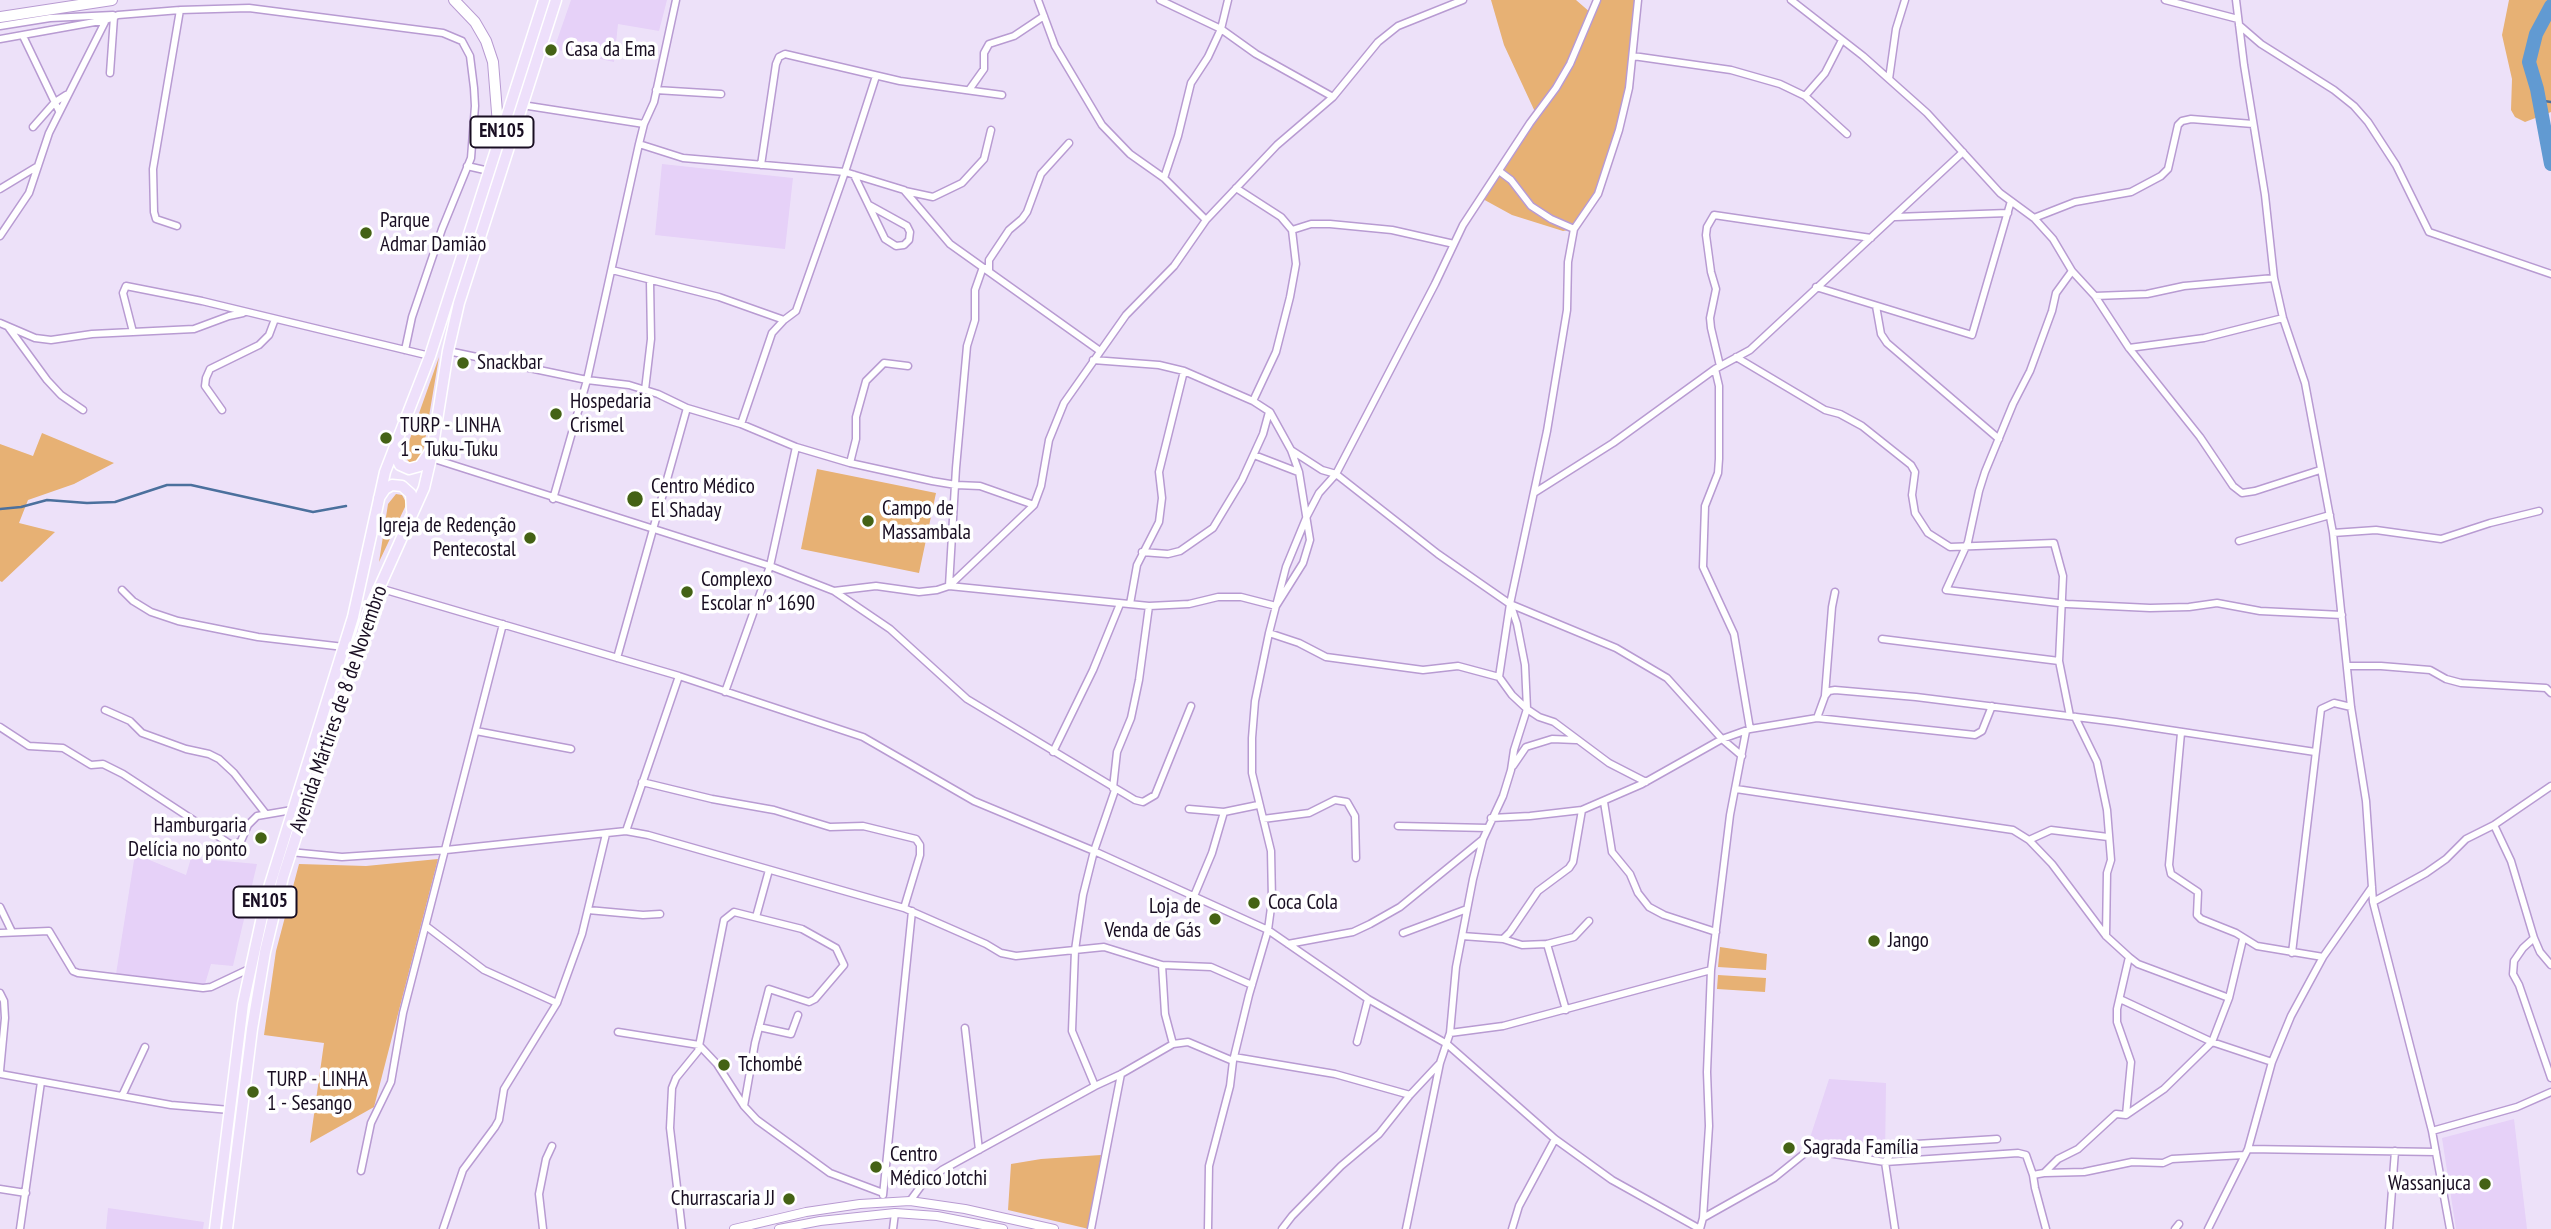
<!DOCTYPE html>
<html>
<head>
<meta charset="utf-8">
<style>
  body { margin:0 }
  canvas { display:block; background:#ede1f9 }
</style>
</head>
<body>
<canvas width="2551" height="1229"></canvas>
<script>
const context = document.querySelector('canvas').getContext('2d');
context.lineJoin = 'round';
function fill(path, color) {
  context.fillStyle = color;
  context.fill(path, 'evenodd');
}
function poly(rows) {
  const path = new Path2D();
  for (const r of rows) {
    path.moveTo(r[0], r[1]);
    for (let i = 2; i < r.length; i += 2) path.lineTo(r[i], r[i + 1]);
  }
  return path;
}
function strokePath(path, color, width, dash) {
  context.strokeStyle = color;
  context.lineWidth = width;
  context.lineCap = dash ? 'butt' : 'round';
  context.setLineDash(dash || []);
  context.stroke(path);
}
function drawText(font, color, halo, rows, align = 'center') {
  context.font = font + ' "PT Sans Narrow",sans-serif';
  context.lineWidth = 7;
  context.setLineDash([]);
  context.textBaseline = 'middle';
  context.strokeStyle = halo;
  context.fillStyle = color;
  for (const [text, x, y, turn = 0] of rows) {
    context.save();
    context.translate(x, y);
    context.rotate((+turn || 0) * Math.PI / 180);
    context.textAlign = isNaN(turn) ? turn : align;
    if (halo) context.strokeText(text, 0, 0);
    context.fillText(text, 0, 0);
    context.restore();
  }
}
fill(poly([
  [571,0,667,0,659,31,618,24,614,62,554,49],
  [662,164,793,178,785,249,655,235],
  [135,854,186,875,191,858,257,864,233,966,211,964,205,984,116,974],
  [1829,1079,1886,1083,1885,1160,1808,1144],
  [2514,1119,2527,1229,2456,1229,2442,1138],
  [108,1208,204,1222,203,1229,106,1229]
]), '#e6d1f8');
fill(poly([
  [1491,0,1576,0,1591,13,1597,0,1638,0,1629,88,1598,194,1574,229,1563,231,1512,215,1481,198,1536,114,1504,45],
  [2509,0,2551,0,2551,112,2525,122,2515,117,2511,110,2512,79,2502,35],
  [439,357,423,452,416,462,409,462,405,457,406,450],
  [42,433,114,463,74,484,28,500,19,523,55,532,2,582,0,581,0,444,33,456],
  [817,469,936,493,919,573,801,549],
  [396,494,402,495,406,502,405,507,379,562,388,504],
  [438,859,374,1107,310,1143,324,1043,264,1035,276,951,299,864,366,866],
  [1720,947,1767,954,1766,970,1718,967],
  [1718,975,1766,978,1765,992,1717,989],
  [1101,1155,1089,1229,1008,1210,1011,1164,1041,1159]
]), '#e7b174');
strokePath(poly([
  [2538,100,2551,102],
  [0,509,21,507,47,500,87,503,115,502,167,485,191,485,313,512,346,506]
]), '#4b709d', 2.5);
strokePath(poly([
  [2551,6,2536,34,2529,62,2537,89,2551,164]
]), '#619ad2', 14);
const minor = poly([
  [1038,0,1055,46,1102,125,1130,154,1164,178,1206,220],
  [1160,0,1221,29,1256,54,1333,97],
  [1791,0,1863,56,1927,113,2000,193,2034,218,2053,239,2072,271,2095,296,2129,348,2200,437,2233,486,2242,493,2255,491,2320,470],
  [2165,0,2238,19],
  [2236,0,2244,65,2265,195,2274,278,2283,318,2305,383,2333,533,2351,707,2366,801,2373,902,2432,1131,2450,1229],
  [2239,25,2261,44,2334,90,2354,106,2368,122,2396,165,2429,232,2551,274],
  [0,26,50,18,113,15],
  [23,36,59,111],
  [0,39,106,20,118,15,180,10,249,8,443,33,462,41,470,56,474,88,475,106,471,158,442,229,412,317,405,350],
  [1633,56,1731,70,1780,84,1805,96,1847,134],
  [110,73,114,17],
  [1889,79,1896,29,1905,0],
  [656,90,721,94],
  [969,90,984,69,984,53,989,44,1014,36,1044,16],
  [1805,96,1825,73,1842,40],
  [522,105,644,124],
  [33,127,55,102,66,95],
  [639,144,683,158,845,172,904,190,950,244,1100,351],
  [761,165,776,64,779,57,785,54,900,81,1002,95],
  [467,166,489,171],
  [1499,171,1511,180,1531,206,1551,219,1574,229],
  [854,175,885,239,896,246,904,245,909,240,910,232,907,226,869,205],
  [1164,178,1178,136,1191,83,1208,57,1221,29,1228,0],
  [1236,188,1281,217,1292,230,1296,264,1290,297,1276,352,1253,401],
  [0,189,38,166],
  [905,191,933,197,962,183,984,159,991,130],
  [1895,217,2008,213],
  [2034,218,2075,202,2131,192,2161,176,2168,169,2178,125,2182,121,2191,119,2253,124],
  [177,226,156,219,154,212,153,169,180,10],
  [1292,230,1311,224,1330,224,1392,230,1454,244],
  [0,236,29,193,49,133,106,20],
  [612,270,719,297,784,320],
  [989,270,989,260,1009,230,1022,219,1027,212,1041,174,1069,143],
  [2072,271,2056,293,2052,311,2030,371,2013,404,1985,472,1979,491,1968,542,1946,590,2067,604,2150,608,2189,607,2217,603,2260,611,2342,615],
  [1816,287,1972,335,2011,201],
  [2095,296,2147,294,2184,286,2274,278],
  [1876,306,1881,334,1887,343,1999,439],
  [0,323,35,338,51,340,92,334,194,329,229,316,243,313],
  [9,328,47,380,61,395,83,410],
  [133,332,123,293,126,286,202,301,430,356],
  [2129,348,2204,338,2283,318],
  [448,351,587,380,629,385,658,394,687,408,741,424,796,447,850,463,932,481,956,485,980,486,1034,505],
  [1736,357,1825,410,1840,414,1862,426,1911,465,1915,472,1912,495,1915,513,1928,533,1950,547,2054,543,2063,576,2059,661,2070,716],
  [1720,366,1711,328,1710,318,1716,289,1711,272,1706,235,1707,227,1714,215,1871,238],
  [1715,369,1719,386,1719,459,1718,473,1705,506,1703,567,1734,634,1750,729],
  [645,390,651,339,650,281],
  [222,410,205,386,206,378,210,369,259,345,269,335,275,319],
  [741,424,772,333,784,320,796,311,845,172,876,76],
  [1291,450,1322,470,1336,474,1438,554,1510,604,1616,648,1667,678,1722,739,1742,756],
  [1254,455,1298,472],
  [431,458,770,566,834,591,890,629,967,699,1135,800,1143,802,1155,795,1191,706],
  [850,463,856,439,856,417,866,381,884,363,908,366],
  [1534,493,1613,443,1715,369,1750,350,1963,152],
  [553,499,587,380,639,144,644,124,654,102,676,0],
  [2333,533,2376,530,2441,539,2490,523,2539,511],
  [2239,541,2330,515],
  [1142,552,1168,554,1180,551,1213,528,1242,480,1263,434,1269,412],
  [949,586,1149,606,1189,604,1218,597,1241,597,1276,606,1303,563,1310,540,1299,472,1291,450,1270,412,1253,401,1184,371,1159,365,1093,360],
  [949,586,956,468,967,346,975,320,975,290,982,270,986,268],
  [379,588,679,676,863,737,974,801,1094,851,1268,930,1368,999,1447,1044,1555,1139,1612,1180,1700,1229],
  [122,590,133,601,151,612,178,621,258,637,344,647],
  [834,591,876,586,919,592,937,590,949,586,1034,505,1041,486,1049,440,1064,403,1126,315,1174,266,1206,220,1277,145,1333,97,1378,42,1398,26,1463,0],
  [1130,604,1137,565,1159,522,1162,498,1159,472,1184,371],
  [1269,633,1299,643,1326,657,1423,670,1458,666,1499,677,1512,695,1527,709,1539,717,1554,722,1609,763,1646,782],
  [1882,639,2059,661],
  [617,658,687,408],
  [2347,666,2381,666,2430,670,2446,679,2461,683,2546,688,2551,693],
  [1499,677,1510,604,1547,431,1567,310,1568,262,1574,229,1598,194,1619,130,1629,88,1638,0],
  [725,692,770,566,796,447],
  [1825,695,1832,607,1835,592],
  [105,710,130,721,142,733,186,749,209,754,219,759,234,773,266,814],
  [2075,717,2097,762,2107,810,2111,860,2107,873,2106,936],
  [1817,718,1825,696,1829,691,1835,690,1916,697,2116,722,2315,752],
  [0,727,29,746,63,748,91,765,103,764,123,774,233,846,241,841,248,825,257,816,292,810],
  [476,731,571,749],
  [2181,733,2169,865,2171,874,2198,892,2197,915,2201,919,2236,933,2257,946,2323,957],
  [1053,752,1093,670,1120,604],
  [1513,766,1526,747,1552,739,1576,740],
  [642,782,712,799,774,810,830,827,863,826,916,839,920,845,920,855,904,908],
  [1113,788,1117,752,1131,718,1139,680,1149,606],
  [1736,789,2013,830,2029,840,2052,864,2106,936,2129,957,2138,964,2229,998],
  [1604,802,1612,852,1630,874,1638,893,1649,907,1664,915,1716,932],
  [1189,809,1224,812,1258,805],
  [1491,818,1530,816,1582,810,1642,784,1722,739,1750,729,1817,718,1975,735,1982,731,1992,706],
  [1263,819,1309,813,1335,800,1347,802,1355,816,1356,858],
  [2494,825,2511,861,2534,938,2540,952,2551,965],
  [1398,826,1488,828],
  [626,831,679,676],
  [2029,840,2051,830,2108,837],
  [290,852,342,857,446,850,626,831,648,835,904,908,986,944,1001,953,1016,956,1104,947,1162,965,1211,967,1252,985],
  [1194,896,1212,853,1224,812],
  [2373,902,2426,873,2446,859,2466,839,2494,825,2551,786],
  [0,907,12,932],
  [588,910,643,915,660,914],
  [756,917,769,870],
  [426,926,484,970,557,1003],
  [0,933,49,931,73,971,78,973,203,988,211,987,249,969],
  [1403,933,1467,909],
  [1462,936,1503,939,1510,932,1538,891,1569,868,1573,862,1582,810],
  [2534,938,2523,948,2514,961,2513,974,2519,985,2551,1078],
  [1503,939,1522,945,1547,944,1574,937,1589,921],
  [1288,944,1353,932,1370,924,1400,907,1482,840],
  [1547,944,1566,1010],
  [2292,953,2321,709,2334,703,2351,707],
  [1162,965,1165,1014,1173,1044],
  [0,993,4,1001,5,1018,0,1071],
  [2120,999,2212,1042,2272,1062],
  [759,1027,791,1034,798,1015],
  [965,1028,979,1150],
  [618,1032,699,1045,717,1064,744,1106,757,1120,830,1173,883,1193],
  [1450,1033,1503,1026,1711,970],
  [1357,1042,1368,999],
  [1234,1057,1335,1074,1410,1095],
  [0,1074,171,1105,230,1110],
  [1095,1086,1072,1031,1075,950,1083,895,1094,851,1115,790],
  [122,1096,145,1047],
  [2126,1115,2131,1062,2117,1022,2117,1009,2129,957],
  [2432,1131,2517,1107,2551,1092],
  [2248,1149,2436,1152],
  [361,1171,371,1123,391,1082,403,1013,503,624],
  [2045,1173,2084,1172,2132,1162,2163,1163,2172,1159,2244,1155],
  [2033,1175,2044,1173,2058,1159,2078,1149,2116,1114,2126,1115,2164,1089,2212,1042,2229,998,2243,939],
  [0,1189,26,1193],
  [883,1195,912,911],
  [910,1201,921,1186,942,1170,1095,1086,1121,1074,1173,1044,1188,1042,1233,1061],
  [1703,1218,1774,1178,1805,1153,1815,1151,1885,1162,2018,1153,2026,1155,2033,1175,2035,1188,2046,1229],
  [20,1229,41,1082],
  [443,1229,463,1170,495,1127,499,1120,504,1089,557,1003,582,934,606,834],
  [543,1229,539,1194,546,1159,552,1146],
  [682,1229,670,1128,672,1088,676,1078,698,1051,724,920,734,912,802,929,836,948,844,965,815,999,809,1002,769,989,755,1043,744,1106],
  [893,1229,895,1213],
  [1091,1229,1121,1074],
  [1208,1229,1209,1166,1230,1086,1233,1061,1249,995,1268,930,1272,900,1271,851,1252,773,1252,738,1255,701,1269,633,1286,567,1307,516,1319,493,1336,474,1435,284,1463,225,1530,123,1556,88,1570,64,1597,0],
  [1282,1229,1292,1216,1341,1166,1379,1134,1410,1095,1439,1064],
  [1406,1229,1440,1063,1450,1033,1456,967,1473,879,1483,839,1503,796,1511,770,1514,750,1527,709,1525,665,1517,624,1511,606],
  [1512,1229,1519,1206,1555,1139],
  [1700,1229,1703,1218,1709,1126,1707,1072,1711,970,1730,815,1746,731],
  [1895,1229,1885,1162,1895,1148,1900,1145,1997,1139],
  [2175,1229,2179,1224],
  [2208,1229,2248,1149,2272,1062,2291,1016,2323,957,2372,887],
  [2389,1229,2395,1151]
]);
const tertiary = poly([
  [734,1229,806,1212,860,1204,910,1201,965,1209,1054,1229],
  [779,1229,820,1221,895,1213,937,1216,1003,1229]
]);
const secondary = poly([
  [454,0,475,22,486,41,493,62,499,137],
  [0,17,112,0]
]);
const primary = poly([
  [397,446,397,459,400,465,409,469,420,466,429,453],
  [379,498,385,489,392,485,402,486,411,494,412,510],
  [215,1229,243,1004,267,894,353,617,385,472,430,356,544,0],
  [227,1229,252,1029,265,952,283,877,368,613,424,488,431,458,448,351,459,303,556,0]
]);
strokePath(minor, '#b89bd2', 9);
strokePath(tertiary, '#b89bd2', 10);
strokePath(secondary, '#b89bd2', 12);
strokePath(primary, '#fff', 13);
strokePath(minor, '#fff', 6);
strokePath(tertiary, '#fff', 8);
strokePath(secondary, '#fff', 10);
strokePath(primary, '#eee0fb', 10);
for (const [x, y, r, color] of [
  [551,50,7,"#446215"],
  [366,233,7,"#446215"],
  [463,363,7,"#446215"],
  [556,414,7,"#446215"],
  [386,438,7,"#446215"],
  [635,499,9,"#446215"],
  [868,521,7,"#446215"],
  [530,538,7,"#446215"],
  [687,592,7,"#446215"],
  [261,838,7,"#446215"],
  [1254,903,7,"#446215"],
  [1215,919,7,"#446215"],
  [1874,941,7,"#446215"],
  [724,1065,7,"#446215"],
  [253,1092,7,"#446215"],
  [1789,1148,7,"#446215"],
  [876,1167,7,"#446215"],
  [2485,1184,7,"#446215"],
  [789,1199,7,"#446215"]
]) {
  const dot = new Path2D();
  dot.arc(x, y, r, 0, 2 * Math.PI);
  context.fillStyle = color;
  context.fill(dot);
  strokePath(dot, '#fff', 2.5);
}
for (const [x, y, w] of [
  [502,132,63],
  [265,902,63]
]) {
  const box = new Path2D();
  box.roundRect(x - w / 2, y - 15.5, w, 31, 5);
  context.fillStyle = '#fff';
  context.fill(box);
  strokePath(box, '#190e22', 2);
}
drawText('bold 19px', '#190e22', null, [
  ["EN105",502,132],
  ["EN105",265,902]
]);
drawText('21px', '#190e22', '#fff', [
  ["Casa da Ema",565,50],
  ["Parque",380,221],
  ["Admar Damião",380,245],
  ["Snackbar",477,363],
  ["Hospedaria",570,402],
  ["Crismel",570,426],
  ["TURP - LINHA",400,426],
  ["1 - Tuku-Tuku",400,450],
  ["Centro Médico",651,487],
  ["El Shaday",651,511],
  ["Campo de",882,509],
  ["Massambala",882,533],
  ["Igreja de Redenção",516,526,"right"],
  ["Pentecostal",516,550,"right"],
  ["Complexo",701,580],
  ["Escolar nº 1690",701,604],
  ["Hamburgaria",247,826,"right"],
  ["Delícia no ponto",247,850,"right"],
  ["Coca Cola",1268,903],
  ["Loja de",1201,907,"right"],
  ["Venda de Gás",1201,931,"right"],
  ["Jango",1888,941],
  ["Tchombé",738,1065],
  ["TURP - LINHA",267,1080],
  ["1 - Sesango",267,1104],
  ["Sagrada Família",1803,1148],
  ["Centro",890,1155],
  ["Médico Jotchi",890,1179],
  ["Wassanjuca",2471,1184,"right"],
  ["Churrascaria JJ",775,1199,"right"]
], 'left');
drawText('21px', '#190e22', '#fff', [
  ["Avenida Mártires de 8 de Novembro",339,709,-71]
]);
</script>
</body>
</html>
